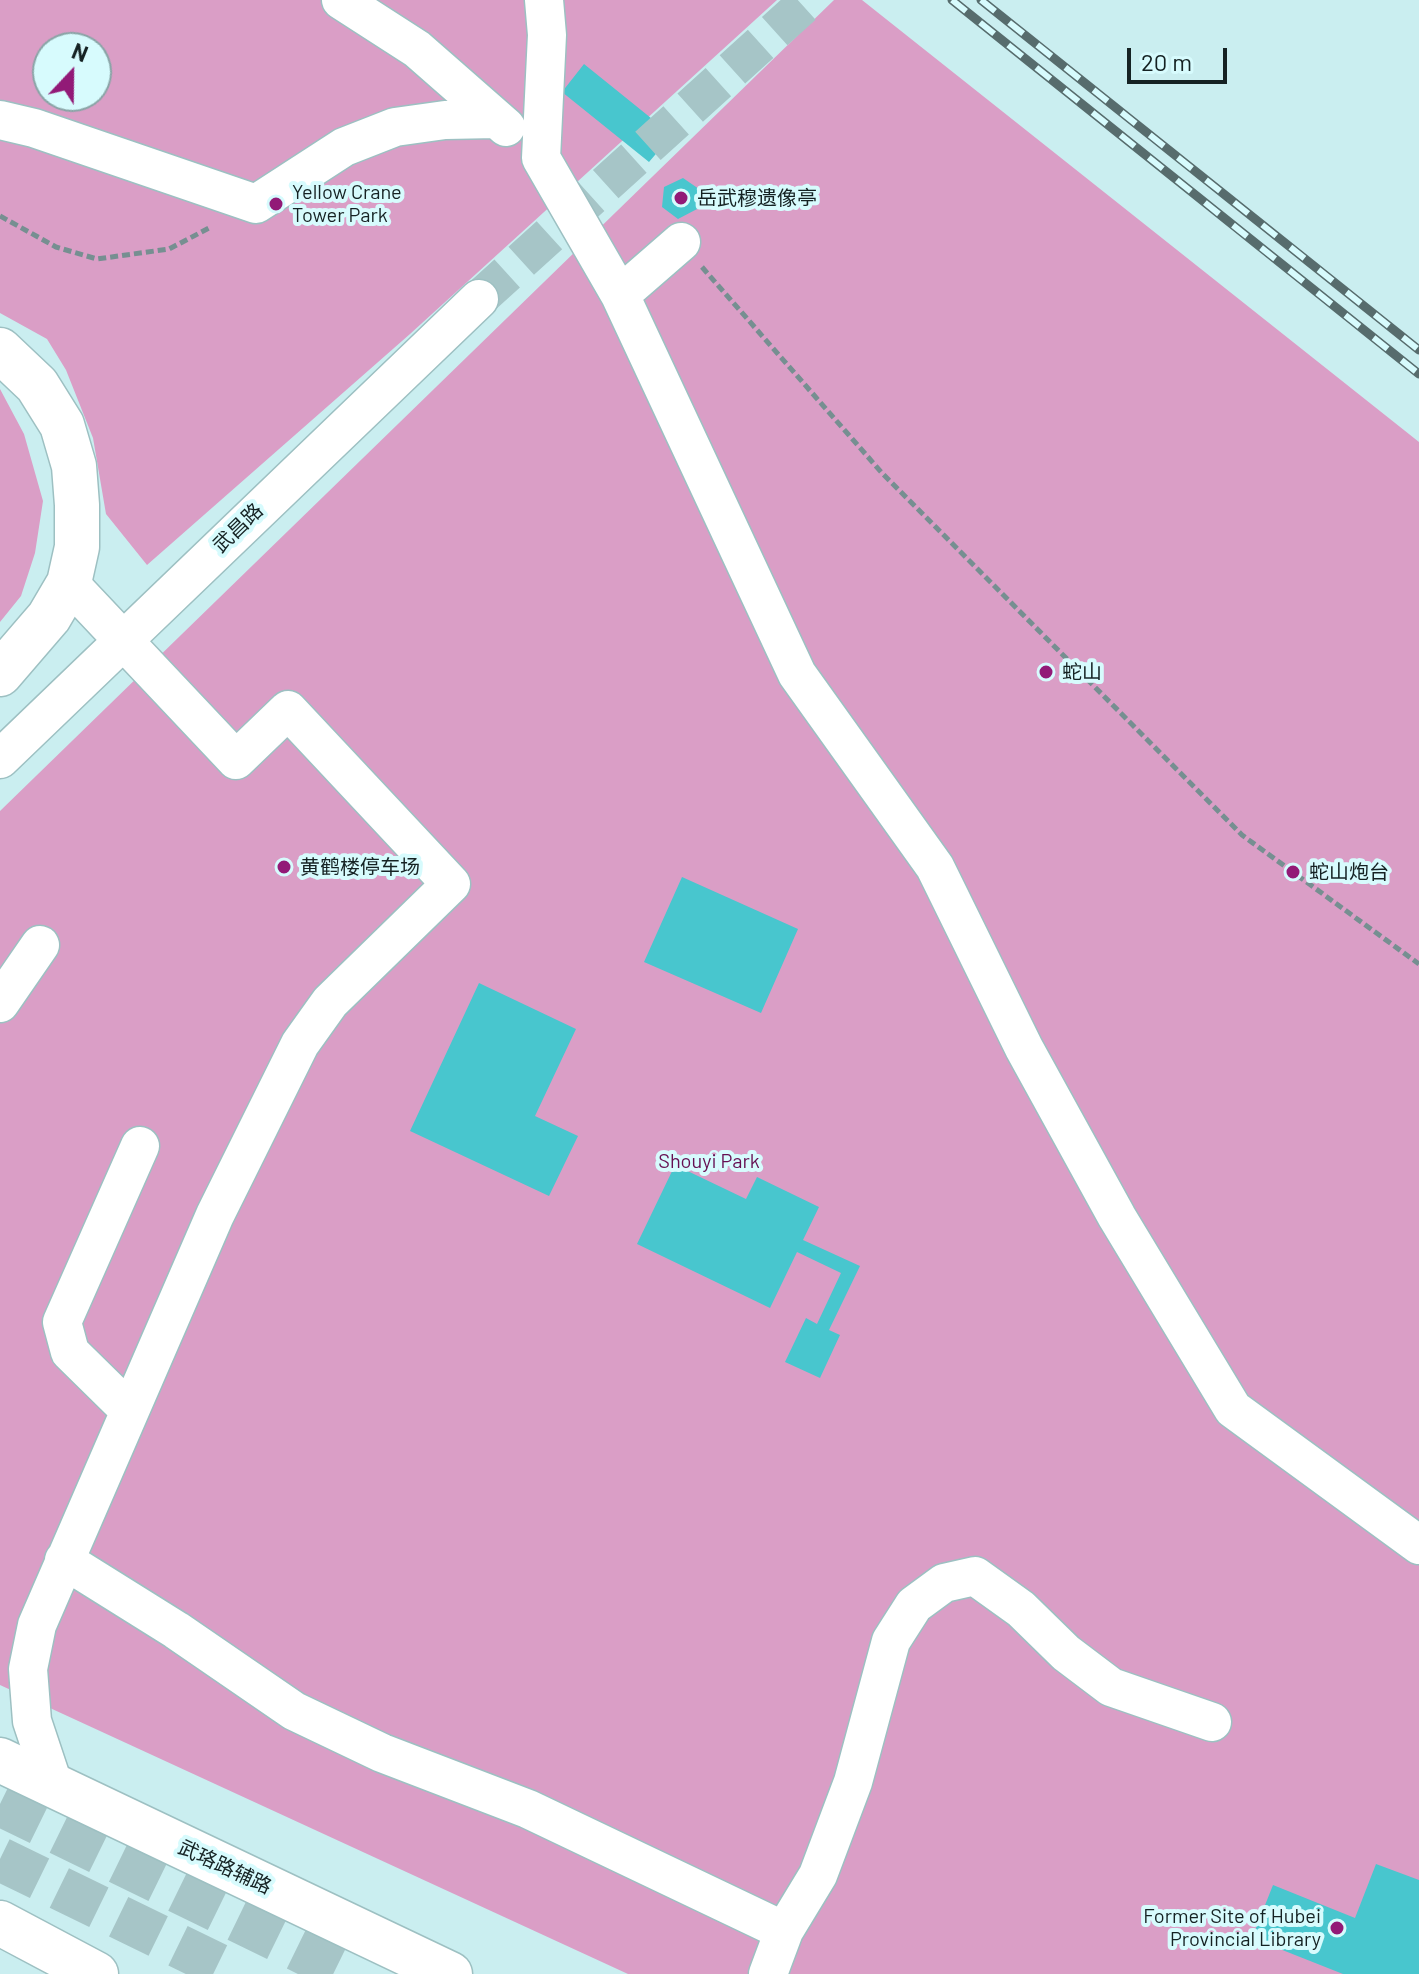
<!DOCTYPE html>
<html>
<head>
<meta charset="utf-8">
<style>
  body { margin:0 }
  #map { position:relative; width:1419px; height:1974px; overflow:hidden; background:#caeef0; font-family:Barlow,sans-serif }
  canvas { display:block }
  .north { position:absolute; left:32px; top:32px; width:80px; height:80px; box-sizing:border-box; background:#d7fbfd; border:2px solid #89a4a6; border-radius:50%; rotate:22deg; font-size:22px; font-weight:700; line-height:32px; text-align:center; color:#152223 }
  .north::after { content:''; display:block; margin:auto; width:28px; height:36px; background:#921a77; clip-path:polygon(50% 0,100% 100%,50% 72%,0 100%) }
  .scale { position:absolute; left:1127px; top:48px; width:100px; height:36px; box-sizing:border-box; border:4px solid #152223; border-top:0; padding-left:10px; font-size:24px; line-height:28px; white-space:nowrap; color:#152223; -webkit-text-stroke:6px #d7fbfd; paint-order:stroke }
</style>
</head>
<body>
<div id="map">
<canvas width="1419" height="1974"></canvas>
<div class="north">N</div>
<div class="scale">20 m</div>
</div>
<script>
const context = document.querySelector('canvas').getContext('2d');
context.lineJoin = 'round';
function fill(path, color) {
  context.fillStyle = color;
  context.fill(path, 'evenodd');
}
function poly(rows) {
  const path = new Path2D();
  for (const r of rows) {
    path.moveTo(r[0], r[1]);
    for (let i = 2; i < r.length; i += 2) path.lineTo(r[i], r[i + 1]);
  }
  return path;
}
function strokePath(path, color, width, dash) {
  context.strokeStyle = color;
  context.lineWidth = width;
  context.lineCap = dash ? 'butt' : 'round';
  context.setLineDash(dash || []);
  context.stroke(path);
}
function drawText(font, color, halo, rows, align = 'center') {
  context.font = font + ' Barlow,"Noto Sans SC",sans-serif';
  context.lineWidth = 8;
  context.setLineDash([]);
  context.textBaseline = 'middle';
  context.strokeStyle = halo;
  context.fillStyle = color;
  for (const [text, x, y, turn = 0] of rows) {
    context.save();
    context.translate(x, y);
    context.rotate((+turn || 0) * Math.PI / 180);
    context.textAlign = isNaN(turn) ? turn : align;
    if (halo) context.strokeText(text, 0, 0);
    context.fillText(text, 0, 0);
    context.restore();
  }
}
fill(poly([
  [0,0,777,0,410,334,147,565,106,514,93,438,66,370,47,339,0,313],
  [48,48,96,48,96,96,48,96],
  [834,0,862,0,1419,442,1419,1974,628,1974,0,1685,0,811],
  [0,389,24,434,43,501,35,553,21,596,0,622]
]), '#da9ec6');
fill(poly([
  [584,64,672,135,649,162,562,92],
  [683,178,699,189,699,208,678,219,662,207,664,187],
  [682,877,798,929,761,1013,644,962],
  [479,983,576,1029,535,1116,578,1136,549,1196,410,1131],
  [675,1165,746,1199,757,1177,819,1207,803,1240,860,1266,829,1330,840,1335,820,1378,785,1362,806,1318,817,1324,841,1273,797,1252,770,1308,637,1244],
  [1376,1864,1419,1880,1419,1974,1343,1974,1252,1938,1273,1885,1355,1918]
]), '#48c6ce');
strokePath(poly([
  [479,299,809,0]
]), '#a6c5c7', 38, [38, 19]);
strokePath(poly([
  [0,1804,348,1974],
  [0,1859,236,1974]
]), '#a6c5c7', 44, [44, 22]);
const minor = poly([
  [341,0,417,49,506,127],
  [544,0,547,35,541,158,620,295],
  [0,120,34,128,256,204,344,147,395,127,445,120,496,119],
  [681,242,620,295,797,674,935,867,1024,1048,1117,1217,1233,1409,1419,1545],
  [0,759,479,299],
  [0,1003,40,945],
  [129,1410,70,1352,62,1322,140,1146],
  [64,1560,176,1630,294,1711,382,1753,528,1809,784,1931],
  [54,1787,32,1721,28,1669,37,1625,215,1215,300,1044,330,1002,451,884,288,710,236,760,69,583],
  [768,1974,784,1931,818,1875,853,1782,891,1641,914,1605,944,1583,975,1576,1021,1609,1066,1653,1111,1687,1212,1722]
]);
const major = poly([
  [0,350,37,385,62,425,74,466,77,505,77,547,69,583,49,617,0,674],
  [0,1760,450,1974],
  [0,1923,96,1974]
]);
strokePath(minor, '#9dc0c2', 41);
strokePath(major, '#9dc0c2', 47);
strokePath(poly([
  [0,216,56,247,97,259,169,249,211,227],
  [702,267,882,473,1242,835,1419,964]
]), '#768f91', 5, [8, 4]);
strokePath(minor, '#fff', 38);
strokePath(major, '#fff', 44);
const rail = poly([
  [952,0,1419,374],
  [981,0,1419,350]
]);
strokePath(rail, '#576c6d', 9);
strokePath(rail, '#d7fbfd', 6, [18]);
for (const [x, y, r, color] of [
  [681,198,8,"#921a77"],
  [276,204,8,"#921a77"],
  [1046,672,8,"#921a77"],
  [284,867,8,"#921a77"],
  [1293,872,8,"#921a77"],
  [1337,1928,8,"#921a77"]
]) {
  const dot = new Path2D();
  dot.arc(x, y, r, 0, 2 * Math.PI);
  context.fillStyle = color;
  context.fill(dot);
  strokePath(dot, '#d7fbfd', 3);
}
drawText('20px', '#152223', '#d7fbfd', [
  ["Yellow Crane",292,192],
  ["Tower Park",292,215],
  ["岳武穆遗像亭",697,198],
  ["蛇山",1062,672],
  ["黄鹤楼停车场",300,867],
  ["蛇山炮台",1309,872],
  ["Former Site of Hubei",1321,1916,"right"],
  ["Provincial Library",1321,1939,"right"]
], 'left');
drawText('20px', '#152223', '#d7fbfd', [
  ["武昌路",238,528,-44],
  ["武珞路辅路",225,1867,25]
]);
drawText('20px', '#660f52', '#d7fbfd', [
  ["Shouyi Park",709,1161]
]);
</script>
</body>
</html>
